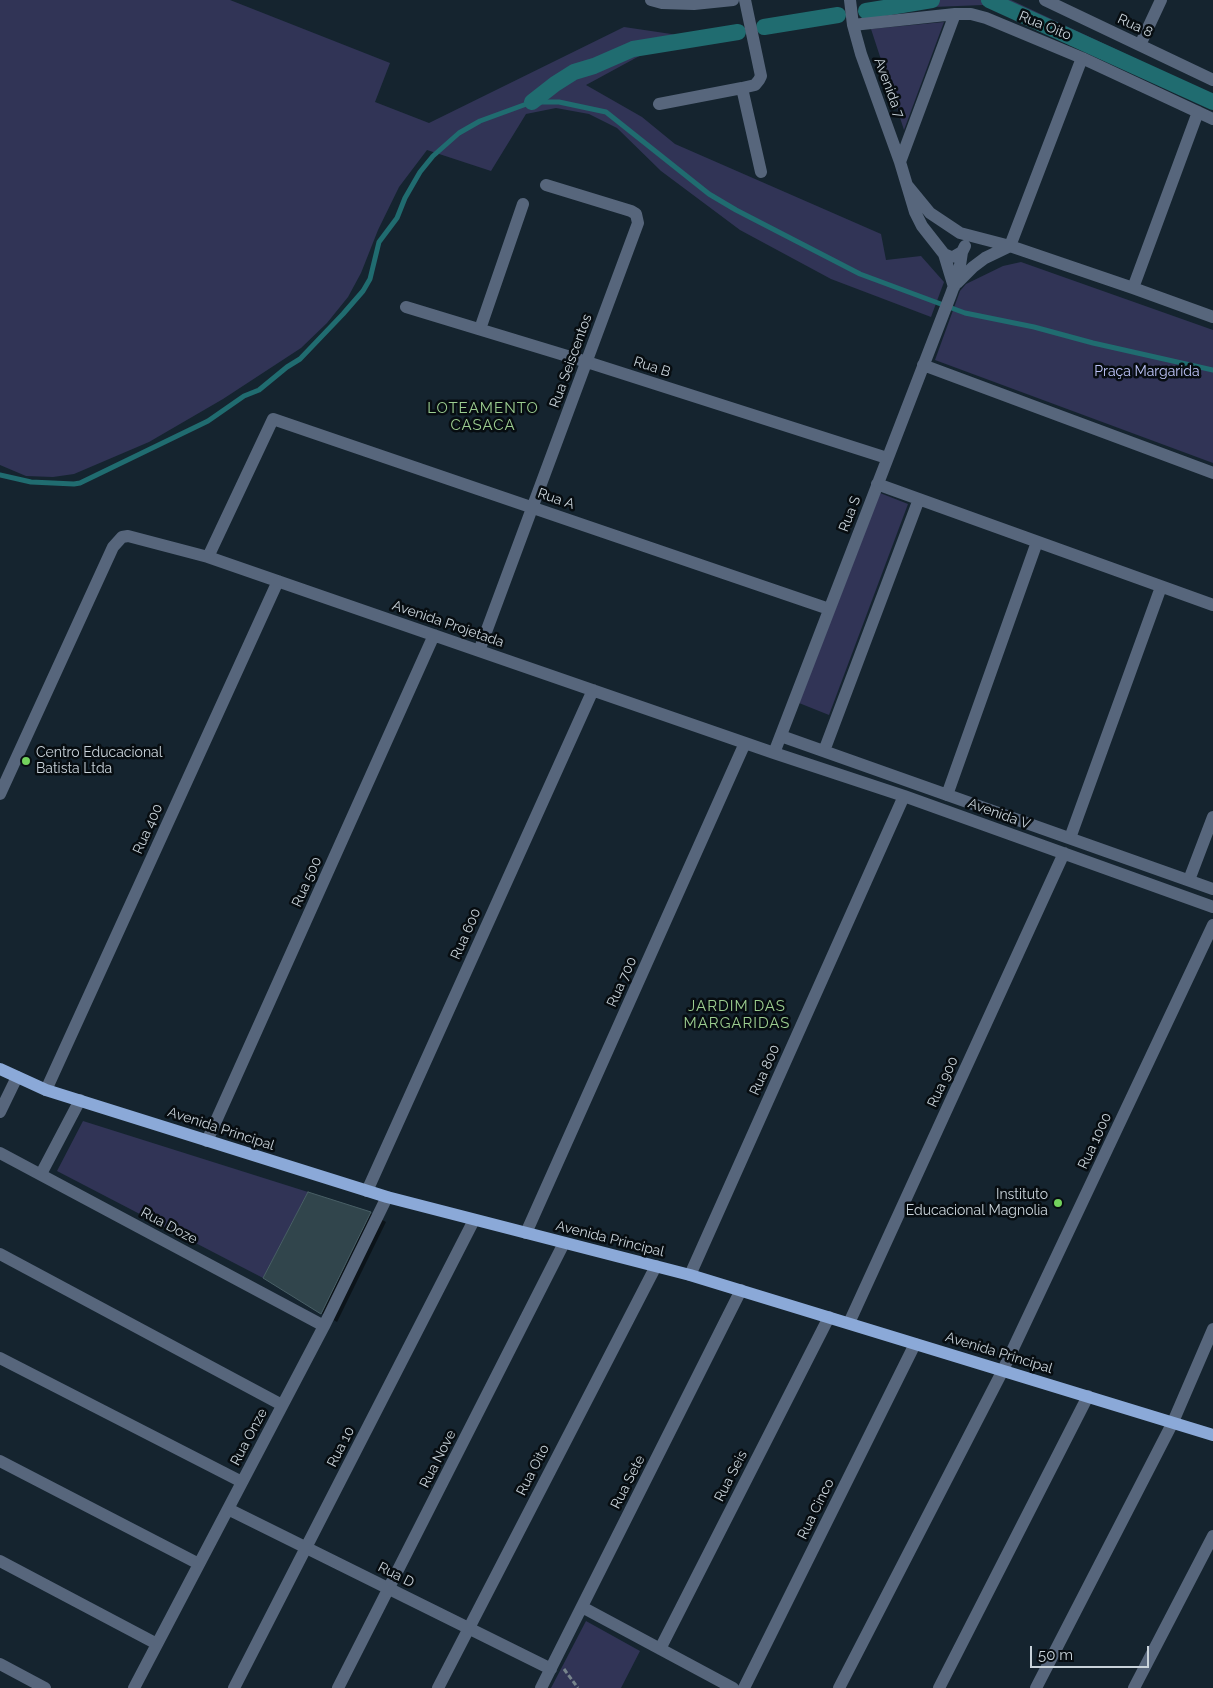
<!DOCTYPE html>
<html>
<head>
<meta charset="utf-8">
<style>
  body { margin:0 }
  #map { position:relative; width:1213px; height:1688px; overflow:hidden; background:#15242f; font-family:Raleway,sans-serif }
  canvas { display:block }
  .scale { position:absolute; left:1030px; top:1646px; width:119px; height:22px; box-sizing:border-box; border:2px solid #c9d3da; border-top:0; padding-left:6px; font-size:15px; line-height:18px; white-space:nowrap; color:#c9d3da; -webkit-text-stroke:4px #070d11; paint-order:stroke }
</style>
</head>
<body>
<div id="map">
<canvas width="1213" height="1688"></canvas>
<div class="scale">50 m</div>
</div>
<script>
const context = document.querySelector('canvas').getContext('2d');
context.lineJoin = 'round';
function fill(path, color) {
  context.fillStyle = color;
  context.fill(path, 'evenodd');
}
function poly(rows) {
  const path = new Path2D();
  for (const r of rows) {
    path.moveTo(r[0], r[1]);
    for (let i = 2; i < r.length; i += 2) path.lineTo(r[i], r[i + 1]);
  }
  return path;
}
function strokePath(path, color, width, dash) {
  context.strokeStyle = color;
  context.lineWidth = width;
  context.lineCap = dash ? 'butt' : 'round';
  context.setLineDash(dash || []);
  context.stroke(path);
}
function drawText(font, color, halo, rows, align = 'center') {
  context.font = font + ' Raleway,sans-serif';
  context.lineWidth = 5;
  context.setLineDash([]);
  context.textBaseline = 'middle';
  context.strokeStyle = halo;
  context.fillStyle = color;
  for (const [text, x, y, turn = 0] of rows) {
    context.save();
    context.translate(x, y);
    context.rotate((+turn || 0) * Math.PI / 180);
    context.textAlign = isNaN(turn) ? turn : align;
    if (halo) context.strokeText(text, 0, 0);
    context.fillText(text, 0, 0);
    context.restore();
  }
}
fill(poly([
  [0,0,230,0,390,63,375,102,429,123,624,27,678,35,586,85,642,117,675,144,881,234,886,260,921,256,944,282,931,317,831,279,740,230,661,171,617,128,589,114,556,108,526,114,491,171,427,150,399,187,378,230,361,273,348,297,327,323,301,348,223,399,149,442,74,474,53,477,26,476,0,465],
  [935,0,1011,0,1213,95,1213,108,983,5,933,7],
  [944,22,904,130,871,29],
  [1021,262,1213,330,1213,463,935,360,960,291,966,284,1003,266],
  [880,493,908,504,829,715,799,703],
  [83,1121,308,1192,263,1278,57,1171],
  [586,1621,640,1651,621,1688,551,1688]
]), '#313456');
fill(poly([
  [370,1213,386,1222,337,1322,321,1313]
]), '#0007');
strokePath(poly([
  [0,475,31,482,74,484,80,483,208,421,244,396,259,390,287,367,300,359,343,314,363,291,370,279,379,242,397,218,405,198,420,172,433,156,459,133,480,121,532,102,559,102,606,112,709,194,736,210,860,274,965,313,1034,327,1093,343,1213,370]
]), '#206c70', 5);
strokePath(poly([
  [989,0,1213,102],
  [866,11,932,0],
  [764,27,838,15],
  [532,102,555,84,574,72,594,66,633,49,738,32]
]), '#206c70', 16);
const building = poly([
  [308,1192,371,1212,321,1314,263,1278,308,1192]
]);
fill(building, '#31454c');
strokePath(building, '#495f66', 1);
strokePath(poly([
  [564,1669,578,1688]
]), '#77848c', 3, [5, 2.5]);
strokePath(poly([
  [651,0,662,3,694,4,733,0],
  [850,0,853,25,861,54,900,162,915,212,922,226,944,254,951,257,955,256,962,252,965,246],
  [1045,0,1213,80],
  [853,25,955,14,971,14,986,18,1082,58,1213,119],
  [1140,45,1161,0],
  [742,88,761,172],
  [659,104,742,88,755,85,759,80,761,76,745,0],
  [900,162,955,14],
  [907,185,930,213,960,233,1010,246,1133,288,1213,317],
  [1010,246,1082,58],
  [944,254,954,287],
  [957,283,973,267,985,258,1010,246],
  [1133,288,1198,112],
  [406,307,587,362,887,458],
  [480,329,523,204],
  [923,365,1213,473],
  [877,484,1213,605],
  [208,557,273,419,829,609],
  [479,651,638,223,636,214,631,211,546,185],
  [781,736,1213,889],
  [824,751,919,499],
  [774,753,951,294,959,272,962,252],
  [0,794,113,547,122,537,128,536,208,557,774,753,904,796,1213,907],
  [947,795,1037,542],
  [1070,838,1161,587],
  [1189,880,1213,817],
  [46,1090,278,581],
  [0,1112,17,1077],
  [207,1141,434,635],
  [0,1153,324,1326],
  [41,1174,80,1100],
  [367,1191,593,690],
  [526,1233,745,743],
  [0,1254,282,1405],
  [690,1275,904,796],
  [849,1323,1064,853],
  [0,1358,242,1482],
  [0,1461,199,1564],
  [228,1509,551,1669],
  [0,1561,157,1644],
  [582,1607,733,1688],
  [660,1649,829,1317],
  [0,1664,45,1688],
  [134,1688,324,1326,387,1197],
  [234,1688,474,1220],
  [338,1688,564,1243],
  [438,1688,656,1266],
  [541,1688,741,1290],
  [744,1688,915,1344],
  [839,1688,1003,1370,1213,925],
  [939,1688,1088,1396],
  [1036,1688,1173,1422,1213,1329],
  [1134,1688,1213,1536]
]), '#57667c', 12);
strokePath(poly([
  [0,1069,46,1090,387,1197,690,1275,1213,1435]
]), '#8ba9d8', 12);
for (const [x, y, r, color] of [
  [26,761,5,"#73d25d"],
  [1058,1203,5,"#73d25d"]
]) {
  const dot = new Path2D();
  dot.arc(x, y, r, 0, 2 * Math.PI);
  context.fillStyle = color;
  context.fill(dot);
  strokePath(dot, '#070d11', 2);
}
drawText('14px', '#c9d3da', '#070d11', [
  ["Rua Oito",1045,26,22],
  ["Rua 8",1135,26,25],
  ["Avenida 7",889,88,70],
  ["Rua Seiscentos",571,361,-70],
  ["Rua B",652,367,18],
  ["Rua A",556,499,19],
  ["Rua S",850,514,-69],
  ["Avenida Projetada",448,624,19],
  ["Avenida V",999,814,20],
  ["Rua 400",148,829,-66],
  ["Rua 500",307,882,-66],
  ["Rua 600",466,934,-66],
  ["Rua 700",622,982,-66],
  ["Rua 800",765,1070,-66],
  ["Rua 900",943,1082,-65],
  ["Avenida Principal",221,1129,18],
  ["Rua 1000",1095,1141,-65],
  ["Rua Doze",169,1226,28],
  ["Avenida Principal",610,1239,14],
  ["Avenida Principal",999,1353,17],
  ["Rua Onze",249,1437,-62],
  ["Rua 10",341,1447,-63],
  ["Rua Nove",438,1459,-63],
  ["Rua Oito",533,1470,-63],
  ["Rua Seis",731,1476,-63],
  ["Rua Sete",628,1482,-63],
  ["Rua Cinco",816,1509,-64],
  ["Rua D",396,1575,27]
]);
drawText('14px', '#bec4f8', '#070d11', [
  ["Praça Margarida",1147,372]
]);
drawText('14px', '#c9d3da', '#070d11', [
  ["Centro Educacional",36,753],
  ["Batista Ltda",36,769],
  ["Instituto",1048,1195,"right"],
  ["Educacional Magnolia",1048,1211,"right"]
], 'left');
context.letterSpacing = '1px';
drawText('15px', '#9cce90', '#070d11', [
  ["LOTEAMENTO",483,408],
  ["CASACA",483,425],
  ["JARDIM DAS",737,1006],
  ["MARGARIDAS",737,1023]
]);
context.letterSpacing = '0px';
</script>
</body>
</html>
